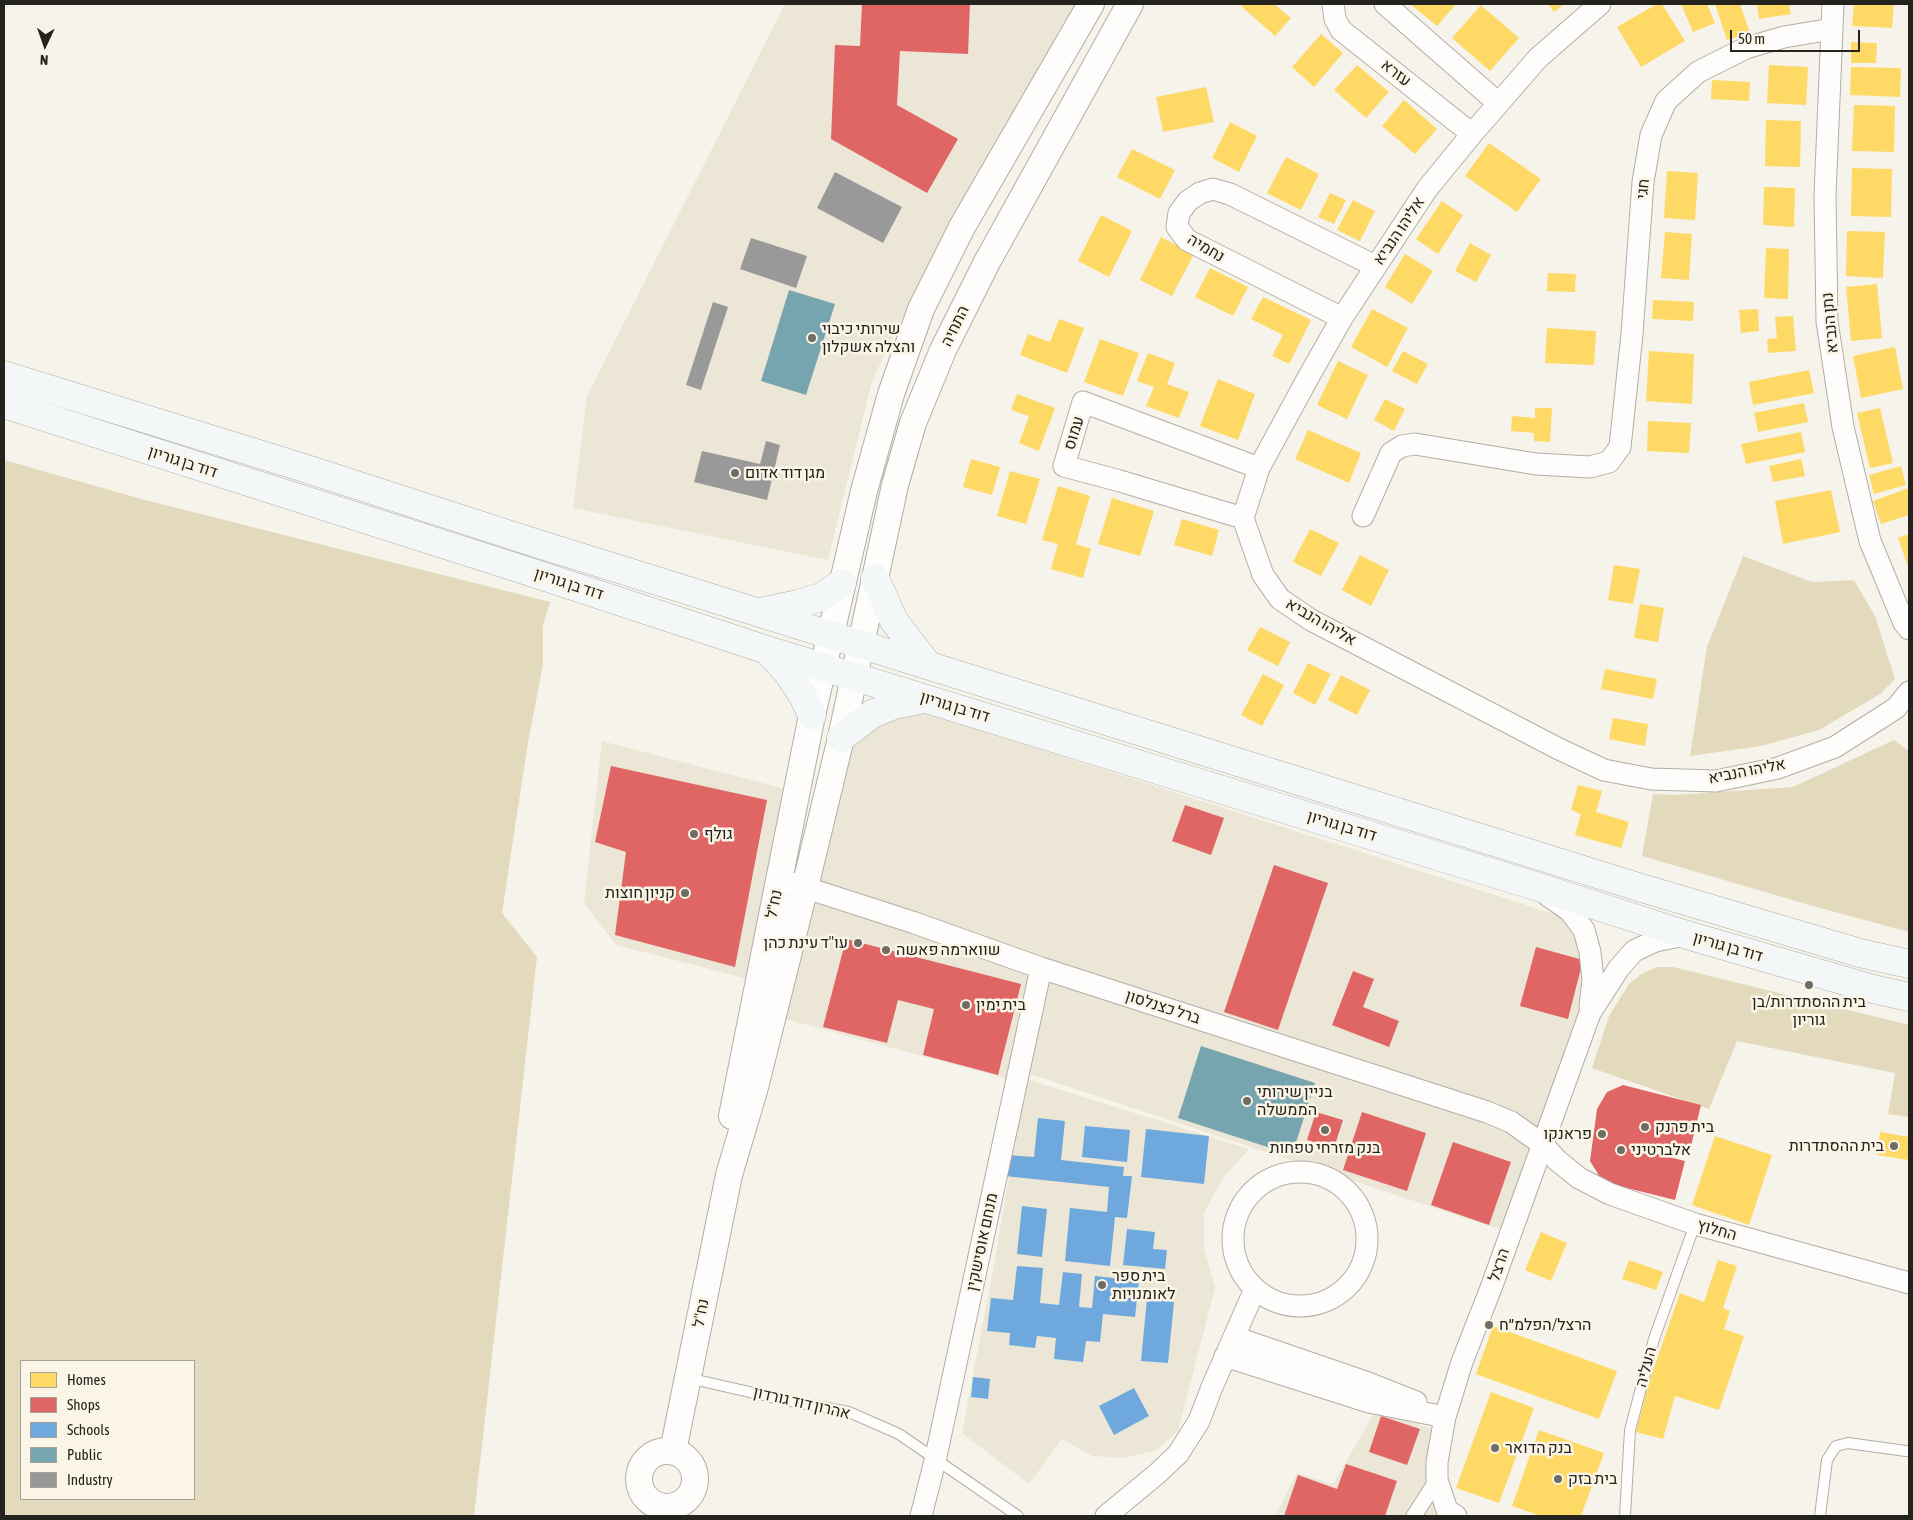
<!DOCTYPE html>
<html>
<head>
<meta charset="utf-8">
<style>
  body { margin:0 }
  #map { position:relative; width:1913px; height:1520px; overflow:hidden; background:#f6f3ea; font-family:"Asap Condensed",sans-serif }
  canvas { display:block }
  .frame { position:absolute; inset:0; border:5px solid #25231e; pointer-events:none }
  .legend { position:absolute; left:20px; top:1360px; width:175px; height:140px; box-sizing:border-box; background:#faf5e6; border:1px solid #a5a196; margin:0; padding:6px 9px; list-style:none; font-size:15px; color:#25231e }
  .legend li { display:flex; align-items:center; gap:10px; height:25px }
  .legend b { width:25px; border:1px solid #a5a196 }
  .north { position:absolute; left:20px; top:20px; width:50px; height:50px; -webkit-text-stroke:4px #faf5e6; paint-order:stroke; rotate:183deg; font-size:14px; font-weight:700; line-height:20px; text-align:center; color:#25231e }
  .north::after { content:''; display:block; margin:auto; width:18px; height:22px; background:#25231e; clip-path:polygon(50% 0,100% 100%,50% 72%,0 100%) }
  .scale { position:absolute; left:1730px; top:30px; width:130px; height:22px; box-sizing:border-box; border:2px solid #25231e; border-top:0; padding-left:6px; font-size:15px; line-height:18px; white-space:nowrap; color:#25231e; -webkit-text-stroke:4px #faf5e6; paint-order:stroke }
</style>
</head>
<body>
<div id="map">
<canvas width="1913" height="1520"></canvas>
<div class="frame"></div>
<ul class="legend">
<li><b style="height:14px;background:#ffd966"></b>Homes</li>
<li><b style="height:14px;background:#e06666"></b>Shops</li>
<li><b style="height:14px;background:#6fa8dc"></b>Schools</li>
<li><b style="height:14px;background:#76a5af"></b>Public</li>
<li><b style="height:14px;background:#999"></b>Industry</li>
</ul>
<div class="north">N</div>
<div class="scale">50 m</div>
</div>
<script>
const context = document.querySelector('canvas').getContext('2d');
context.lineJoin = 'round';
function fill(path, color) {
  context.fillStyle = color;
  context.fill(path, 'evenodd');
}
function poly(rows) {
  const path = new Path2D();
  for (const r of rows) {
    if (r.length === 3) {
      path.moveTo(r[0] + r[2], r[1]);
      path.arc(r[0], r[1], r[2], 0, 2 * Math.PI);
      continue;
    }
    path.moveTo(r[0], r[1]);
    for (let i = 2; i < r.length; i += 2) path.lineTo(r[i], r[i + 1]);
  }
  return path;
}
function strokePath(path, color, width, dash) {
  context.strokeStyle = color;
  context.lineWidth = width;
  context.lineCap = dash ? 'butt' : 'round';
  context.setLineDash(dash || []);
  context.stroke(path);
}
function drawText(font, color, halo, rows, align = 'center') {
  context.font = font + ' "Asap Condensed",Heebo,sans-serif';
  context.lineWidth = 5;
  context.setLineDash([]);
  context.textBaseline = 'middle';
  context.strokeStyle = halo;
  context.fillStyle = color;
  for (const [text, x, y, turn = 0] of rows) {
    context.save();
    context.translate(x, y);
    context.rotate((+turn || 0) * Math.PI / 180);
    context.textAlign = isNaN(turn) ? turn : align;
    if (halo) context.strokeText(text, 0, 0);
    context.fillText(text, 0, 0);
    context.restore();
  }
}
fill(poly([
  [785,4,1084,4,914,293,872,381,828,560,573,508,587,396],
  [924,712,1557,915,1576,933,1586,982,1578,1013,1502,1230,1030,1074,1008,1079,785,1019,853,746,879,721],
  [602,741,789,790,752,980,616,945,584,903],
  [1026,1079,1249,1149,1222,1179,1204,1213,1204,1249,1215,1288,1178,1431,1155,1451,1123,1458,1092,1456,1062,1439,1029,1484,962,1433,991,1281],
  [1376,1410,1447,1434,1433,1502,1450,1516,1275,1516,1297,1473,1333,1484]
]), '#ece6d6');
fill(poly([
  [4,460,145,500,550,602,543,625,543,665,528,742,502,913,537,957,474,1516,4,1516],
  [21,1361,194,1361,194,1499,21,1499],
  [1743,556,1812,582,1854,580,1875,616,1895,679,1880,694,1819,730,1761,746,1690,756,1707,647],
  [1894,740,1909,751,1909,932,1813,906,1642,856,1653,794,1675,795,1793,787],
  [1657,967,1673,967,1909,1025,1909,1117,1888,1114,1895,1073,1737,1041,1709,1109,1592,1068,1609,1016,1629,984,1641,974]
]), '#e3d9bd');
fill(poly([
  [1243,4,1274,4,1291,18,1275,36,1241,6],
  [1410,4,1456,4,1437,26],
  [1548,4,1564,4,1554,12],
  [1657,4,1662,4,1685,41,1641,67,1617,27],
  [1681,4,1707,4,1715,23,1693,32],
  [1715,4,1740,4,1750,33,1727,40],
  [1757,4,1789,4,1791,14,1759,19],
  [1854,4,1894,4,1892,28,1852,26],
  [1481,5,1519,38,1490,71,1452,38],
  [1321,34,1343,53,1314,87,1292,67],
  [1851,42,1877,43,1876,63,1851,63],
  [1357,65,1389,92,1366,118,1334,90],
  [1769,65,1808,67,1806,105,1767,103],
  [1851,67,1901,68,1900,97,1850,95],
  [1712,80,1750,82,1749,101,1711,99],
  [1206,87,1214,122,1163,132,1156,97],
  [1404,100,1437,129,1415,154,1382,126],
  [1854,105,1895,106,1894,152,1852,151],
  [1766,120,1801,121,1800,167,1765,166],
  [1230,122,1257,136,1239,172,1212,158],
  [1489,143,1541,179,1517,212,1465,176],
  [1132,149,1175,170,1160,199,1117,177],
  [1286,157,1319,174,1301,210,1267,193],
  [1852,168,1892,169,1891,217,1851,216],
  [1667,171,1698,173,1695,220,1664,218],
  [1764,187,1795,188,1794,227,1763,225],
  [1330,193,1346,200,1334,224,1318,217],
  [1353,200,1375,211,1360,241,1337,230],
  [1442,201,1463,215,1438,254,1416,239],
  [1101,215,1132,231,1109,277,1078,261],
  [1847,231,1885,232,1883,278,1846,276],
  [1665,232,1692,234,1689,280,1661,278],
  [1161,237,1194,254,1172,296,1140,280],
  [1470,243,1491,255,1476,282,1455,271],
  [1766,248,1789,249,1788,299,1764,298],
  [1405,254,1433,271,1412,304,1385,287],
  [1210,268,1248,287,1233,316,1195,297],
  [1548,273,1576,274,1575,292,1547,291],
  [1877,284,1882,338,1851,341,1846,287],
  [1263,297,1311,320,1289,364,1272,356,1283,335,1251,319],
  [1653,300,1694,302,1693,321,1652,319],
  [1372,309,1408,328,1387,367,1351,347],
  [1758,309,1759,331,1741,333,1739,310],
  [1793,316,1796,351,1768,353,1767,339,1777,338,1775,317],
  [1059,319,1084,328,1067,373,1020,355,1028,334,1050,342],
  [1547,328,1596,331,1594,365,1545,363],
  [1100,339,1139,353,1123,396,1084,382],
  [1895,347,1903,389,1861,398,1853,356],
  [1403,351,1428,364,1417,384,1392,371],
  [1649,351,1694,354,1692,404,1646,401],
  [1148,353,1175,363,1167,384,1189,392,1179,418,1146,406,1154,387,1137,381],
  [1338,361,1368,375,1347,419,1317,405],
  [1809,370,1814,393,1753,405,1749,382],
  [1218,379,1255,394,1238,440,1200,426],
  [1017,394,1055,408,1039,451,1019,443,1029,416,1011,410],
  [1385,399,1405,409,1394,431,1374,420],
  [1804,403,1808,422,1758,432,1754,413],
  [1535,408,1552,408,1550,442,1534,441,1534,433,1511,431,1512,416,1535,418],
  [1880,408,1893,463,1870,468,1857,413],
  [1648,421,1691,423,1689,453,1647,451],
  [1308,430,1361,453,1349,483,1295,459],
  [1801,432,1805,452,1746,464,1741,444],
  [971,459,1000,467,992,495,963,487],
  [1801,459,1805,476,1773,482,1769,466],
  [1901,466,1906,485,1874,494,1869,475],
  [1010,471,1040,479,1026,524,997,516],
  [1058,486,1090,496,1076,544,1091,549,1083,578,1051,569,1058,544,1042,540],
  [1909,488,1909,515,1881,524,1873,501],
  [1831,490,1840,532,1783,544,1775,501],
  [1112,498,1154,511,1140,556,1098,544],
  [1182,519,1219,530,1212,556,1174,545],
  [1310,529,1339,543,1321,576,1293,562],
  [1909,534,1909,569,1898,538],
  [1360,555,1389,570,1371,606,1342,590],
  [1614,565,1640,569,1633,604,1608,600],
  [1640,604,1664,608,1658,642,1634,638],
  [1260,627,1290,642,1278,666,1247,650],
  [1308,663,1331,674,1315,705,1293,693],
  [1605,669,1657,679,1653,699,1601,689],
  [1263,674,1284,685,1262,726,1241,715],
  [1341,675,1370,690,1357,715,1328,700],
  [1613,718,1648,724,1645,746,1609,739],
  [1578,785,1602,791,1596,812,1629,822,1621,848,1575,835,1581,814,1571,810],
  [1880,1132,1909,1137,1909,1160,1877,1155],
  [1715,1136,1772,1155,1749,1225,1692,1205],
  [1541,1232,1567,1243,1551,1281,1525,1270],
  [1629,1260,1663,1272,1656,1290,1622,1279],
  [1718,1260,1737,1266,1723,1308,1730,1311,1724,1329,1744,1336,1719,1410,1675,1396,1663,1439,1636,1432,1649,1382,1680,1293,1704,1302],
  [1493,1326,1617,1371,1599,1419,1476,1374],
  [1491,1392,1534,1408,1499,1503,1456,1488],
  [1539,1430,1604,1453,1581,1516,1541,1516,1512,1506]
]), '#ffd966');
fill(poly([
  [862,4,970,4,968,54,900,51,897,105,958,139,927,193,831,139,835,45,860,46],
  [611,766,767,800,735,967,615,935,626,852,595,842],
  [1185,805,1224,818,1211,855,1172,841],
  [1274,865,1328,883,1278,1030,1224,1012],
  [846,939,1021,984,998,1075,923,1055,934,1009,898,1000,887,1043,823,1027],
  [1536,947,1583,960,1568,1019,1520,1006],
  [1353,971,1374,979,1363,1007,1399,1021,1389,1047,1332,1025],
  [1623,1085,1701,1105,1689,1154,1655,1145,1653,1153,1685,1161,1675,1200,1603,1182,1590,1161,1597,1109,1607,1092],
  [1316,1112,1343,1120,1334,1148,1307,1140],
  [1362,1112,1426,1133,1407,1191,1343,1170],
  [1453,1142,1511,1162,1489,1225,1431,1205],
  [1381,1416,1420,1429,1407,1465,1369,1452],
  [1346,1464,1397,1481,1385,1516,1284,1516,1298,1475,1337,1489]
]), '#e06666');
fill(poly([
  [1038,1118,1065,1121,1061,1160,1124,1167,1123,1176,1132,1176,1127,1218,1115,1217,1110,1266,1065,1261,1070,1208,1107,1212,1109,1187,1005,1176,1008,1155,1034,1157],
  [1085,1126,1130,1130,1127,1162,1082,1157],
  [1146,1129,1209,1136,1204,1184,1141,1177],
  [1022,1206,1047,1209,1042,1257,1017,1254],
  [1127,1229,1155,1232,1153,1249,1167,1250,1165,1269,1123,1265],
  [1017,1266,1043,1268,1040,1303,1059,1305,1063,1272,1082,1274,1079,1307,1092,1308,1095,1276,1139,1281,1135,1317,1103,1314,1100,1342,1086,1341,1083,1362,1054,1359,1056,1338,1037,1336,1035,1348,1009,1345,1010,1333,987,1331,991,1298,1013,1300],
  [1147,1299,1174,1302,1168,1363,1141,1361],
  [973,1377,990,1379,988,1399,971,1397],
  [1134,1388,1149,1416,1114,1435,1099,1406]
]), '#6fa8dc');
fill(poly([
  [789,290,835,304,806,395,761,381],
  [1201,1046,1315,1083,1292,1155,1178,1118]
]), '#76a5af');
fill(poly([
  [835,172,902,207,883,243,817,208],
  [751,238,807,256,796,288,740,269],
  [713,302,728,307,701,390,686,385],
  [766,441,780,445,767,500,694,482,702,451,760,464]
]), '#999');
const service = poly([
  [688,1378,780,1399,849,1412,899,1434,1018,1516],
  [1625,1516,1630,1430,1654,1339,1695,1224],
  [1820,1516,1827,1460,1836,1446,1848,1443,1906,1451]
]);
const pedestrian = poly([
  [1414,1516,1437,1480]
]);
const minor = poly([
  [1333,4,1335,19,1341,30,1472,134],
  [1385,4,1498,103],
  [1600,4,1538,58,1472,134,1427,189,1342,318,1309,376,1259,468,1243,518,1263,575,1280,599,1311,620,1559,749,1604,770,1651,779,1716,781,1778,768,1835,747,1896,708,1909,692],
  [1833,4,1825,195,1827,321,1843,427,1870,541,1904,623,1909,629],
  [1342,318,1187,240,1177,227,1179,213,1188,201,1200,193,1213,189,1230,194,1375,266],
  [1363,516,1391,453,1402,446,1415,444,1536,464,1590,467,1609,462,1620,447,1632,334,1643,182,1651,135,1666,101,1698,72,1746,48,1784,37,1832,29],
  [1243,518,1120,481,1064,466,1083,402,1259,468],
  [791,883,912,922,1041,968,1487,1112,1511,1122,1542,1144,1558,1161,1579,1178,1610,1194,1695,1224,1909,1283],
  [1547,895,1570,911,1584,930,1590,952,1593,980,1590,1007],
  [1300,1239,67],
  [1234,1337,1368,1383,1416,1402],
  [1225,1356,1369,1402,1445,1417],
  [921,1516,935,1461,1041,968],
  [1106,1516,1158,1473,1178,1454,1199,1421,1212,1387,1255,1289],
  [1456,1516,1447,1510,1437,1480,1437,1462,1445,1417,1462,1362,1491,1288,1590,1013,1619,968,1634,951,1655,941,1686,935]
]);
const tertiary = poly([
  [732,1116,812,715,864,491,891,394,921,309,962,227,1091,4],
  [667,1479,28],
  [673,1451,729,1175,755,1087,805,887,841,738,895,485,913,423,943,350,987,262,1130,4]
]);
const secondary = poly([
  [4,375,301,467,529,541,1635,886,1860,953,1909,964],
  [4,404,521,569,767,650,1535,886,1687,935,1873,989,1909,997],
  [875,578,894,621,928,665],
  [760,612,798,604,821,597,842,583],
  [767,650,788,673,803,696,812,715],
  [841,738,872,714,894,705,924,699]
]);
strokePath(service, '#b1aea8', 12);
strokePath(pedestrian, '#b1aea8', 17);
strokePath(minor, '#b1aea8', 23);
strokePath(tertiary, '#b1aea8', 28);
strokePath(secondary, '#b1aea8', 29);
strokePath(service, '#fefdfc', 10);
strokePath(pedestrian, '#fefdfc', 15);
strokePath(minor, '#fefdfc', 21);
strokePath(tertiary, '#fefdfc', 26);
strokePath(secondary, '#f4f7f7', 28);
for (const [x, y, r, color] of [
  [812,338,5,"#6e6c65"],
  [735,473,5,"#6e6c65"],
  [694,834,5,"#6e6c65"],
  [685,893,5,"#6e6c65"],
  [858,943,5,"#6e6c65"],
  [886,950,5,"#6e6c65"],
  [1809,985,5,"#6e6c65"],
  [966,1005,5,"#6e6c65"],
  [1247,1101,5,"#6e6c65"],
  [1645,1127,5,"#6e6c65"],
  [1325,1130,5,"#6e6c65"],
  [1602,1134,5,"#6e6c65"],
  [1894,1146,5,"#6e6c65"],
  [1621,1150,5,"#6e6c65"],
  [1102,1285,5,"#6e6c65"],
  [1489,1325,5,"#6e6c65"],
  [1495,1448,5,"#6e6c65"],
  [1558,1479,5,"#6e6c65"]
]) {
  const dot = new Path2D();
  dot.arc(x, y, r, 0, 2 * Math.PI);
  context.fillStyle = color;
  context.fill(dot);
  strokePath(dot, '#faf5e6', 2);
}
drawText('16px', '#25231e', '#faf5e6', [
  ["עזרא",1396,73,38],
  ["חגי",1643,189,-84],
  ["אליהו הנביא",1399,231,-56],
  ["נחמיה",1206,248,31],
  ["נתן הנביא",1830,323,-95],
  ["התחיה",955,326,-64],
  ["עמוס",1074,433,-73],
  ["דוד בן גוריון",183,462,18],
  ["דוד בן גוריון",569,584,18],
  ["אליהו הנביא",1321,622,30],
  ["דוד בן גוריון",955,707,17],
  ["אליהו הנביא",1747,771,-11],
  ["דוד בן גוריון",1342,826,17],
  ["נח\"ל",774,904,-78],
  ["דוד בן גוריון",1728,947,16],
  ["ברל כצנלסון",1163,1007,18],
  ["החלוץ",1717,1230,16],
  ["מנחם אוסישקין",982,1242,-78],
  ["הרצל",1499,1265,-71],
  ["נח\"ל",701,1313,-79],
  ["העליה",1646,1367,-75],
  ["אהרון דוד גורדון",802,1403,13]
]);
drawText('16px', '#25231e', '#faf5e6', [
  ["שירותי כיבוי",822,329],
  ["והצלה אשקלון",822,347],
  ["מגן דוד אדום",745,473],
  ["גולף",704,834],
  ["קניון חוצות",675,893,"right"],
  ["עו\"ד עינת כהן",848,943,"right"],
  ["שווארמה פאשה",896,950],
  ["בית ההסתדרות/בן",1809,1002,"center"],
  ["גוריון",1809,1020,"center"],
  ["בית ימין",976,1005],
  ["בניין שירותי",1257,1092],
  ["הממשלה",1257,1110],
  ["בית פרנק",1655,1127],
  ["פראנקו",1592,1134,"right"],
  ["בית ההסתדרות",1884,1146,"right"],
  ["בנק מזרחי טפחות",1325,1148,"center"],
  ["אלברטיני",1631,1150],
  ["בית ספר",1112,1276],
  ["לאומנויות",1112,1294],
  ["הרצל/הפלמ״ח",1499,1325],
  ["בנק הדואר",1505,1448],
  ["בית בזק",1568,1479]
], 'left');
</script>
</body>
</html>
